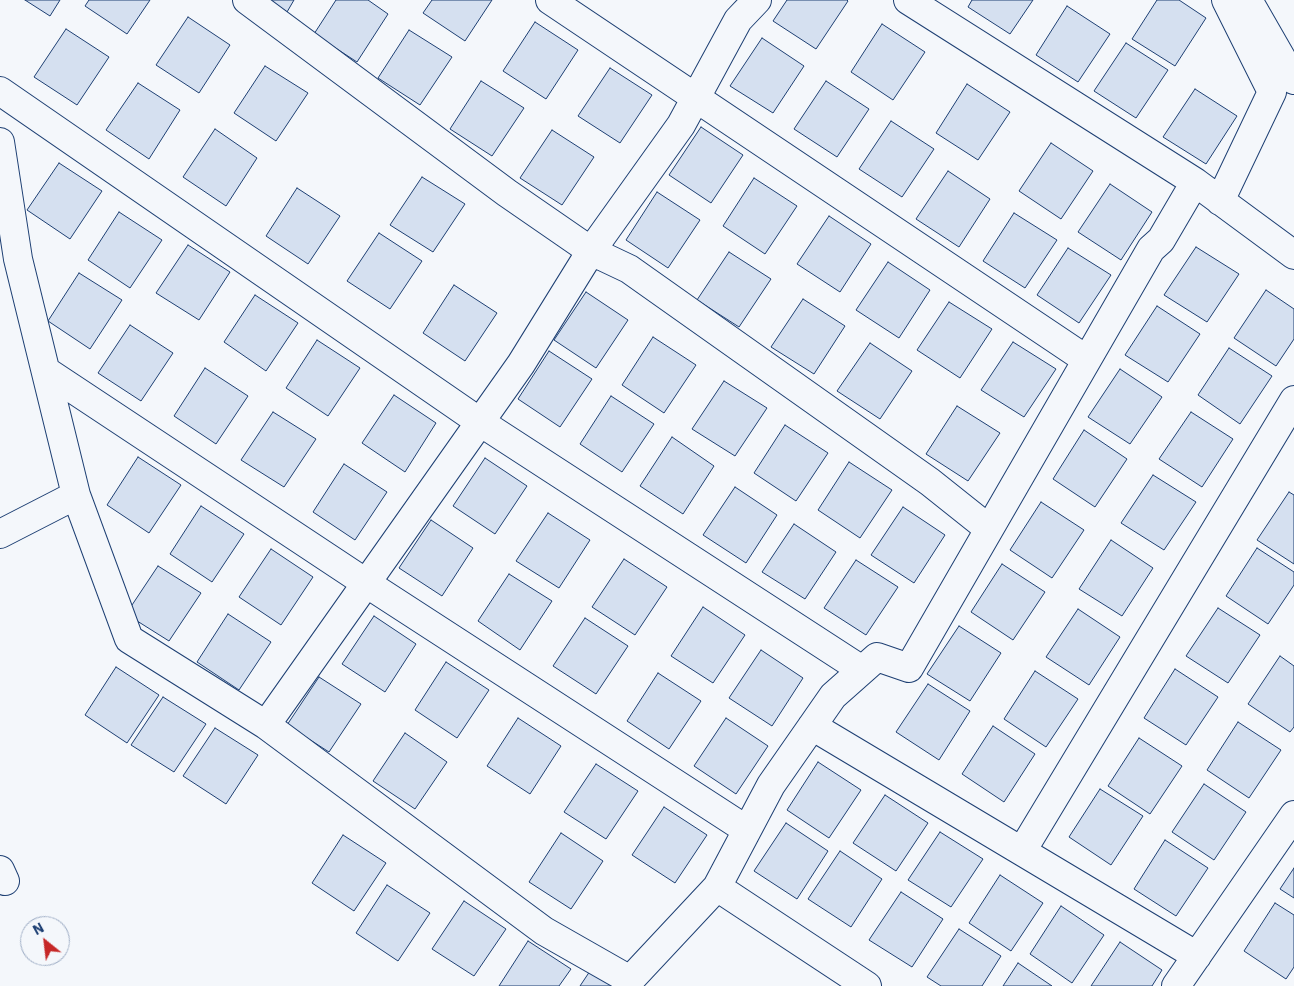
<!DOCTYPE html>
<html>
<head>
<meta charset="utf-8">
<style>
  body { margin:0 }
  #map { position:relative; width:1294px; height:986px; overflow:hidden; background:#f4f7fb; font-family:"IBM Plex Sans",sans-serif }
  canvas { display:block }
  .north { position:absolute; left:20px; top:916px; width:50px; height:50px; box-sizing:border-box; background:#f4f7fb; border:1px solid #9eadc5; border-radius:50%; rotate:331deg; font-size:14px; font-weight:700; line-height:20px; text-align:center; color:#1d3f73 }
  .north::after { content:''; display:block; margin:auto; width:18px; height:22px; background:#c62828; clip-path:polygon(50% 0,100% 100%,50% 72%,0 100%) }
</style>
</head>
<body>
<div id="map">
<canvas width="1294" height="986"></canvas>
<div class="north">N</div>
</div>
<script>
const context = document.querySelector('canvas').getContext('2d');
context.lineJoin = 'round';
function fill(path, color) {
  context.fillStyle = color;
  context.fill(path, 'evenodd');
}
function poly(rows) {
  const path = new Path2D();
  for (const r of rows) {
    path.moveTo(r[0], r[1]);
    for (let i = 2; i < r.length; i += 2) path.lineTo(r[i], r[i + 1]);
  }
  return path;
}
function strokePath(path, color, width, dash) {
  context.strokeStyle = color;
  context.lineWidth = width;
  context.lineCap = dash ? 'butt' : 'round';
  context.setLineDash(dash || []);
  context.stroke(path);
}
const building = poly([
  [25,0,60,0,50,16,25,0],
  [89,0,150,0,127,34,85,6,89,0],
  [269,0,294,0,287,12,269,0],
  [336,0,368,0,388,14,357,62,314,34,336,0],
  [432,0,492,0,465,41,423,13,432,0],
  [787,0,847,0,848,1,816,49,773,21,787,0],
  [972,0,1033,0,1010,34,968,7,972,0],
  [1157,0,1179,0,1206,18,1175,66,1132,39,1157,0],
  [1067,6,1110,34,1078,82,1036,55,1067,6],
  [188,17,230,45,199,93,156,65,188,17],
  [535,22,578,50,546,99,503,71,535,22],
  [882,24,925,52,893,100,851,72,882,24],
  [66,29,109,57,77,105,34,77,66,29],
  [409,30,452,57,420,105,378,78,409,30],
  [762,38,804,66,773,113,730,86,762,38],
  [1126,43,1168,70,1136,118,1094,91,1126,43],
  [265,66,308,93,276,141,234,113,265,66],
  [610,68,652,95,620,143,578,116,610,68],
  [481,81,524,108,492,156,450,129,481,81],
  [826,81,869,109,837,157,794,129,826,81],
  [138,83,180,110,149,159,106,130,138,83],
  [967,84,1010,112,978,160,936,133,967,84],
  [1195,89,1237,116,1206,164,1163,137,1195,89],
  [891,121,934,149,902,197,859,169,891,121],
  [701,127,743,155,711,203,669,175,701,127],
  [215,129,257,158,226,206,183,177,215,129],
  [552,130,594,157,562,205,520,178,552,130],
  [1051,143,1093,171,1061,219,1019,191,1051,143],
  [59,163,102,191,70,239,27,210,59,163],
  [948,171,990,199,959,247,916,219,948,171],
  [422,177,465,204,433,252,390,225,422,177],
  [754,178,797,206,765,254,723,226,754,178],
  [1110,184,1152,212,1121,260,1078,232,1110,184],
  [297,188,340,216,308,264,266,236,297,188],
  [657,192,700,220,668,268,626,240,657,192],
  [119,212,162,240,130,288,88,260,119,212],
  [1014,213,1057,240,1025,288,983,261,1014,213],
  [829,216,871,244,840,292,797,264,829,216],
  [379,233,422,261,390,309,347,281,379,233],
  [188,245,230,272,199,320,156,293,188,245],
  [1196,247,1239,274,1207,322,1164,295,1196,247],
  [1068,248,1111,275,1079,323,1037,295,1068,248],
  [729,252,771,279,739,327,697,300,729,252],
  [888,262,930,290,899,338,856,310,888,262],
  [79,273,122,300,90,349,48,321,79,273],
  [454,285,497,313,465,361,423,333,454,285],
  [1266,290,1294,309,1294,339,1276,366,1234,338,1266,290],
  [586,292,628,320,596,368,554,340,586,292],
  [255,295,298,323,266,371,224,342,255,295],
  [803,299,845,326,814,374,771,347,803,299],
  [949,302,992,329,960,378,917,350,949,302],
  [1157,306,1200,334,1168,382,1125,355,1157,306],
  [130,325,173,353,141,401,98,373,130,325],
  [653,337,696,365,664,413,622,385,653,337],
  [317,340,360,368,328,416,286,388,317,340],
  [1013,342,1056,369,1024,417,981,390,1013,342],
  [870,343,912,371,880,419,837,391,870,343],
  [1229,348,1272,376,1240,424,1198,395,1229,348],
  [549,351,592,379,560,427,518,399,549,351],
  [205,368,248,396,216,444,174,416,205,368],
  [1120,369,1162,397,1130,444,1088,417,1120,369],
  [724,381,767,408,735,456,692,429,724,381],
  [394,395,436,423,405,472,362,443,394,395],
  [611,396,654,424,622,472,580,444,611,396],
  [957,406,1000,433,968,481,926,454,957,406],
  [273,412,316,439,284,487,241,460,273,412],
  [1191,412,1233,439,1202,487,1159,459,1191,412],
  [785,425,828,453,796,501,754,473,785,425],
  [1084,430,1127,459,1095,507,1053,479,1084,430],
  [672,437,714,466,683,514,640,486,672,437],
  [138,457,181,485,149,533,107,505,138,457],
  [485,458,527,486,495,534,453,506,485,458],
  [849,462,892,490,860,538,818,510,849,462],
  [344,464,387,492,355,540,313,512,344,464],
  [1153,475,1196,502,1164,550,1121,523,1153,475],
  [735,487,777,515,746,563,703,535,735,487],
  [1289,492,1294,495,1294,564,1257,540,1289,492],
  [1041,502,1084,530,1052,578,1010,550,1041,502],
  [201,506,244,534,212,582,170,554,201,506],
  [903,507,945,535,914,583,871,555,903,507],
  [548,513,590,540,559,588,516,561,548,513],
  [431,520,473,548,442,596,399,568,431,520],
  [794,524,836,552,805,599,762,572,794,524],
  [1111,540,1153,568,1122,616,1079,589,1111,540],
  [1257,548,1294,572,1294,585,1268,624,1226,596,1257,548],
  [271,549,313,577,281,625,239,597,271,549],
  [624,559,667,587,635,635,592,607,624,559],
  [856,560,898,587,866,635,824,608,856,560],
  [1002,564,1045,592,1013,640,971,612,1002,564],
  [158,566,201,593,169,641,126,614,158,566],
  [509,574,552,601,520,650,478,621,509,574],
  [703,607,745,635,713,683,671,656,703,607],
  [1218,608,1260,635,1228,683,1186,656,1218,608],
  [1078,609,1120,637,1089,685,1046,657,1078,609],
  [228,614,271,642,239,690,197,662,228,614],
  [374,616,416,644,385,692,342,664,374,616],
  [585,618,628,646,596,694,553,666,585,618],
  [959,626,1001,653,970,701,927,674,959,626],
  [761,650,803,678,772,726,729,698,761,650],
  [1280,656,1294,666,1294,727,1290,732,1248,704,1280,656],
  [446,662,489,690,457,738,415,710,446,662],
  [116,667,159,695,127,743,85,715,116,667],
  [1175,669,1218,697,1186,745,1144,718,1175,669],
  [1035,671,1078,699,1046,747,1004,719,1035,671],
  [658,673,701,701,669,749,627,721,658,673],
  [319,677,361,704,329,752,287,725,319,677],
  [928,684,970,711,939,760,896,732,928,684],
  [163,697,206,724,174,772,131,745,163,697],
  [518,718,561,746,530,794,487,766,518,718],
  [726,718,768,746,736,794,694,766,726,718],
  [1238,722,1281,750,1249,798,1207,770,1238,722],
  [993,726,1035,754,1004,802,962,774,993,726],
  [215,728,258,755,226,804,183,776,215,728],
  [405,733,447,762,415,809,373,781,405,733],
  [1139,738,1182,766,1150,814,1108,786,1139,738],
  [818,762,861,790,829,838,787,810,818,762],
  [596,764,638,791,606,839,564,812,596,764],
  [1204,784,1246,812,1214,860,1172,832,1204,784],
  [1100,789,1143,816,1111,865,1069,837,1100,789],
  [885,795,928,823,896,871,853,843,885,795],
  [664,807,707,835,675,883,632,855,664,807],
  [786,823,828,851,797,899,754,871,786,823],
  [940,832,983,859,951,907,908,880,940,832],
  [561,833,603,861,571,909,529,882,561,833],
  [343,835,386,863,354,911,312,883,343,835],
  [1165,840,1208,868,1176,916,1134,889,1165,840],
  [840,851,882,879,851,927,808,899,840,851],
  [1294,868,1294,898,1280,889,1294,868],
  [1000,875,1043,903,1011,951,969,923,1000,875],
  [387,885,430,913,398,961,356,933,387,885],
  [901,892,943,919,912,967,869,940,901,892],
  [464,901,506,929,474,976,432,949,464,901],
  [1275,903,1294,915,1294,967,1286,979,1244,951,1275,903],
  [1061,906,1104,935,1072,983,1030,954,1061,906],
  [959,929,1001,956,982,986,941,986,927,977,959,929],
  [528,941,571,969,559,986,499,986,528,941],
  [1120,942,1162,970,1152,986,1091,986,1120,942],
  [1018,963,1052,986,1003,986,1018,963],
  [594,965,626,986,580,986,594,965]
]);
fill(building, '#d5e0f0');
strokePath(building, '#1d3f73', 1);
const street = poly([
  [247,0,507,193,591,251,629,269,930,482,989,529],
  [550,0,1087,360],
  [908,0,1195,182,1294,255],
  [1248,0,1294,80],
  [0,91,480,422,862,670],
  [0,142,18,259,76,495,129,639,266,725,544,931,630,980,717,887,771,785,833,696,877,657,909,668,1151,249,1161,240,1195,182],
  [1220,201,1272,92,1226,0],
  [46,371,366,583,747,830],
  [0,534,76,495],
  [266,725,521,364,591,251,681,125,738,20,757,0],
  [812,726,1197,956],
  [1022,851,1294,400],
  [0,870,5,881],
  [717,887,867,986],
  [1176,986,1294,815]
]);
strokePath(street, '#1d3f73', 30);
strokePath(street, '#f4f7fb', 28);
</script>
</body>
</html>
